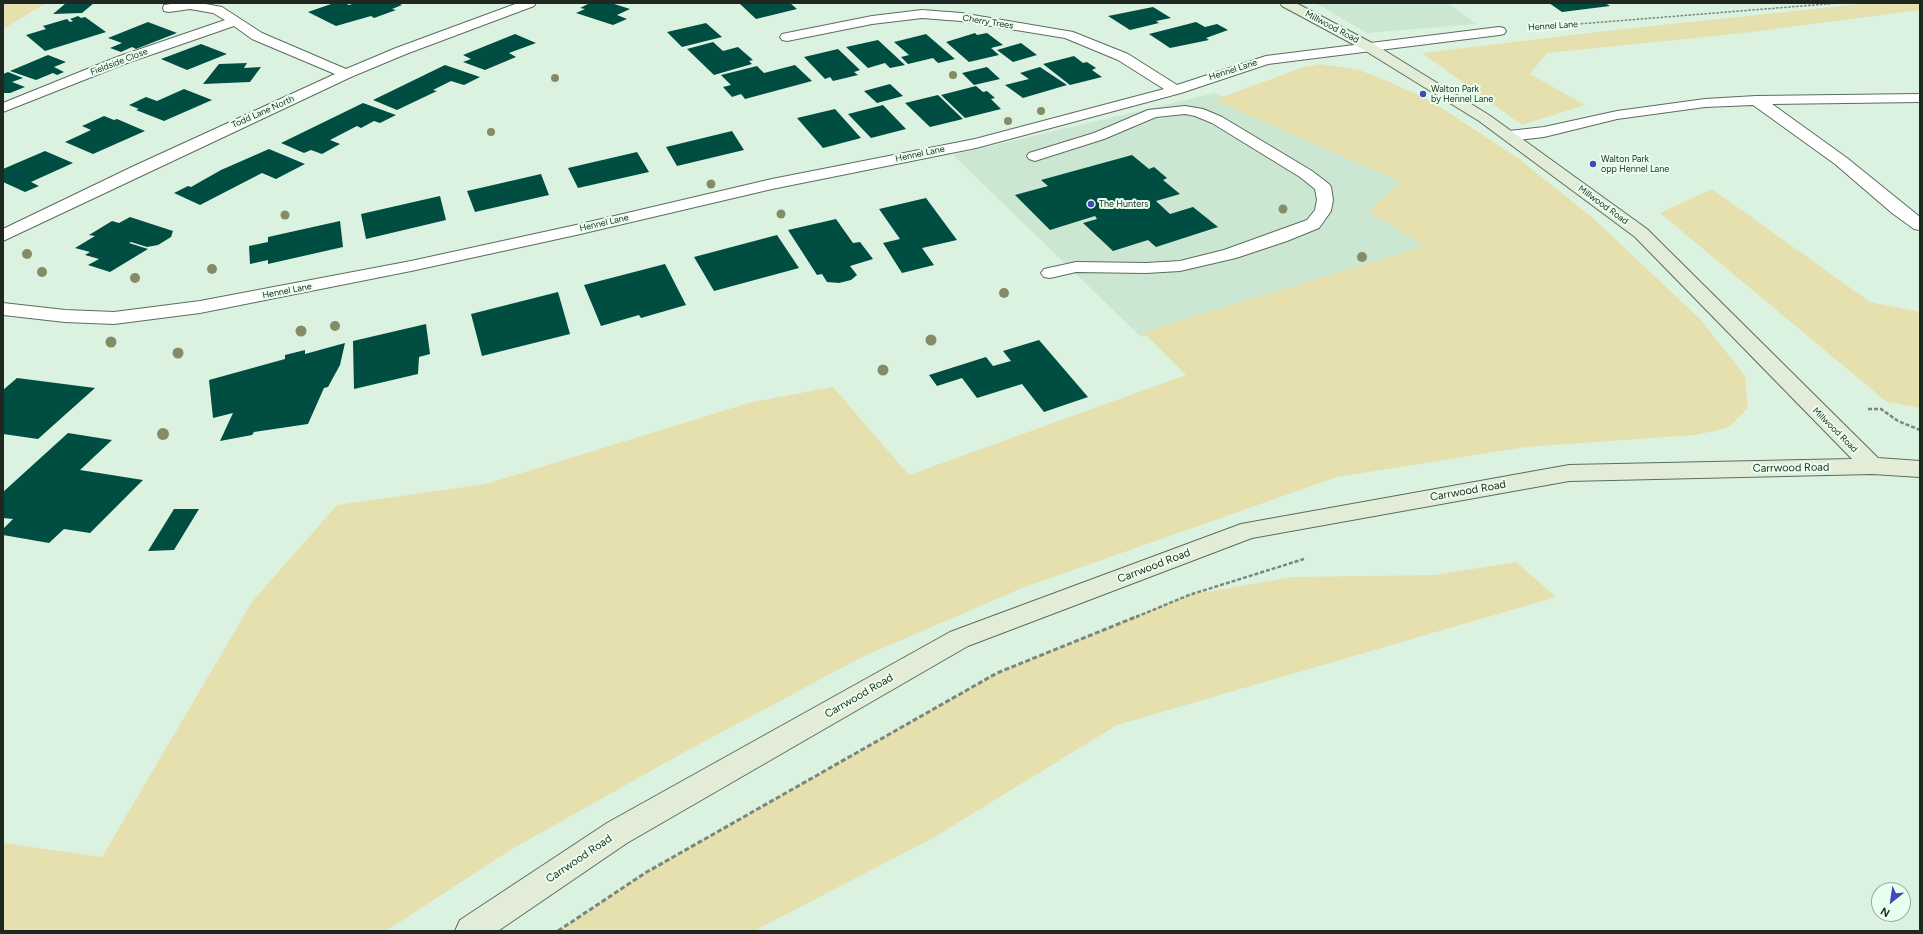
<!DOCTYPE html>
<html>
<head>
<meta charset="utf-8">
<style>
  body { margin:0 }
  #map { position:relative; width:1923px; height:934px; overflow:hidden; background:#dcf2e1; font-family:Figtree,sans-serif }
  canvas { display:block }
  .frame { position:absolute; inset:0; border:4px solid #1f2721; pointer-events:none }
  .north { position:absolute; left:1871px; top:882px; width:40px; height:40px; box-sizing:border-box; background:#e9ffee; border:1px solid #98a99c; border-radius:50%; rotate:210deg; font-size:11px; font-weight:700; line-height:16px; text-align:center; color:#1f2721 }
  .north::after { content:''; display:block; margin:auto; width:14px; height:18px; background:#404abe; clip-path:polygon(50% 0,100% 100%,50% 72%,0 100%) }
</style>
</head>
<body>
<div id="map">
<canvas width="1923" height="934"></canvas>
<div class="frame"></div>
<div class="north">N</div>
</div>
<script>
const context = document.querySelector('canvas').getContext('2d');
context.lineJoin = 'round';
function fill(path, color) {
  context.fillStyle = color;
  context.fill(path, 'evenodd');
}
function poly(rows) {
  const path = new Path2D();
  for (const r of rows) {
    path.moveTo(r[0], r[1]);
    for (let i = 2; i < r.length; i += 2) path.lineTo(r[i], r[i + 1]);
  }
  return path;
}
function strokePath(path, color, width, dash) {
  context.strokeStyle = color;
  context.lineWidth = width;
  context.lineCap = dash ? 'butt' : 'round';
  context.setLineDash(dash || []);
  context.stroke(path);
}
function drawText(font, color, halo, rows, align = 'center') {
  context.font = font + ' Figtree,sans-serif';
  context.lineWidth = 4;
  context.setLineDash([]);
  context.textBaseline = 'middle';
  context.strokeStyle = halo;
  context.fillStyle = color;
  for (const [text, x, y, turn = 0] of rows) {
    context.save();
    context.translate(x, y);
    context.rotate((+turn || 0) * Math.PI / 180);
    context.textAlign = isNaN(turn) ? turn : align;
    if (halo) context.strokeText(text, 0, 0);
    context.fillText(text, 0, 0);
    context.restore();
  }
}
fill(poly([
  [1315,3,1447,3,1477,24,1367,33],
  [1215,93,1414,180,1443,250,1141,337,953,155]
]), '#cbe7d2');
fill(poly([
  [3,3,46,3,3,29],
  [1869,3,1920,3,1920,10,1744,33,1547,53,1530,74,1585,105,1522,125,1422,53,1606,31],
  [1321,64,1359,70,1390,82,1431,101,1518,158,1593,218,1701,320,1745,376,1748,408,1728,428,1695,435,1526,447,1337,477,1022,588,862,657,681,754,512,849,386,931,3,931,3,843,102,857,252,602,337,505,486,484,752,402,833,387,909,475,1186,375,1143,332,1425,246,1368,211,1402,182,1214,100,1304,67],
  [1712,189,1870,302,1920,312,1920,408,1887,402,1660,213],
  [1516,562,1556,597,1117,725,933,838,754,931,559,931,645,873,997,673,1189,595,1293,577,1435,575]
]), '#e5e0ae');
fill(poly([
  [66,3,94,3,82,13,53,14],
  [334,3,344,3,349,5,356,3,398,3,402,5,392,9,396,10,374,18,371,16,336,26,308,12],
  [590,3,611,3,630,9,617,15,627,19,613,25,576,13,585,9,580,8],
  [739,3,790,3,797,9,756,19],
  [1549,3,1605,3,1610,6,1562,12],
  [1153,7,1171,18,1156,21,1159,23,1130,30,1108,16],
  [78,16,81,18,85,17,106,32,45,51,26,35,46,29,43,26,67,19,70,22,73,21,70,19],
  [148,22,177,33,136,49,132,47,121,52,110,48,122,43,108,38],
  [1196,22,1205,27,1217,24,1228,30,1206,38,1209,40,1170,48,1149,34],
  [706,23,722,37,682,47,667,32],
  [975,33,977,35,987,33,1003,45,991,48,999,55,969,62,946,42],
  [515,34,536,43,509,53,516,57,485,70,463,62,471,59,463,55],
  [926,34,955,59,938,63,933,58,908,64,901,57,909,55,894,42],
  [878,40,905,65,890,68,885,63,868,68,846,47],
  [713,42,723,51,738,47,753,60,749,61,752,64,714,75,687,49],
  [1021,43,1037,55,1013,62,997,50],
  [201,44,227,54,187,70,161,59],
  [838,49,860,70,854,72,858,75,833,81,830,77,825,79,804,57],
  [48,55,66,62,54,67,64,72,57,75,53,73,36,80,10,71],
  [1074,56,1083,63,1087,62,1096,68,1092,70,1102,77,1070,85,1043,64],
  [247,63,244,68,261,67,250,82,203,84,219,64],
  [445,65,480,77,464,85,451,81,433,90,437,91,397,110,373,100],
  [795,65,812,81,745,99,741,94,732,97,723,87,731,85,721,75,757,66,764,73],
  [987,67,1000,79,974,85,962,73],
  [1040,67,1067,85,1023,98,1005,85,1029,79,1020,73],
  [8,72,23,78,12,82,25,87,10,93,3,93,3,74],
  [890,84,903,96,877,103,864,91],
  [976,86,983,92,987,91,995,98,991,99,1001,109,965,118,941,95],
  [184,89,212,100,164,121,136,110,139,109,129,105,146,97,157,101],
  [938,95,963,119,930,127,905,103],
  [363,103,396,115,380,123,374,121,361,128,357,126,330,140,340,144,322,154,311,150,304,153,281,143],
  [883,105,906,129,871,138,848,114],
  [835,109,861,138,823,148,797,118],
  [104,116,114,120,117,119,145,131,93,154,65,142,91,130,82,126],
  [732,131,744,150,677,166,666,147],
  [269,149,305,164,276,179,262,173,200,205,174,193,188,186,191,187,221,170],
  [45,151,73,163,31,182,39,186,25,192,3,182,3,169],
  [637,152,649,172,578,188,568,168],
  [1132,155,1149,169,1154,167,1167,178,1163,180,1180,194,1156,201,1170,214,1193,207,1218,227,1156,247,1148,240,1113,251,1083,223,1097,219,1095,216,1050,230,1015,195,1048,186,1041,180],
  [541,174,549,195,475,212,467,191],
  [440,196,446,220,366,239,361,214],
  [926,198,957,240,922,248,934,265,902,273,883,243,900,239,879,209],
  [130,217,173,231,171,237,158,245,147,247,131,242,129,243,148,249,110,272,88,265,99,259,85,255,90,252,75,248,95,236,89,235,112,221,119,223],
  [836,219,853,243,860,242,873,259,850,266,857,275,851,280,839,283,827,282,822,274,817,275,788,230],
  [340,221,343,247,268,264,268,260,250,264,249,246,268,242,268,237],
  [777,235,799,268,714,291,694,257],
  [665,264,686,305,641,318,639,315,601,326,584,285],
  [558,292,570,334,482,356,471,314],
  [426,324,430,354,419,357,418,374,354,389,353,341],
  [1039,340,1088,397,1044,412,1022,384,977,398,962,378,937,386,929,375,986,357,993,366,1011,361,1003,351],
  [345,343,340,365,328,387,324,388,308,424,254,432,252,435,220,441,233,413,213,418,209,380,285,359,285,355,305,350,305,354],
  [17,378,95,388,38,439,3,434,3,390],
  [68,433,112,440,80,470,143,480,90,533,64,529,49,543,3,535,3,529,13,519,3,518,3,492],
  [174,509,199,509,174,550,148,551]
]), '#004e41');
const lane = poly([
  [1185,106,1203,109,1222,117,1312,171,1329,184,1331,187,1333,200,1331,211,1319,228,1287,241,1236,258,1180,271,1146,273,1076,272,1050,278,1044,277,1041,273,1044,269,1076,262,1146,263,1180,261,1224,250,1307,220,1315,210,1317,200,1315,189,1300,177,1212,123,1195,116,1185,114,1156,117,1104,139,1041,159,1035,161,1029,159,1027,156,1029,153,1094,133,1148,110,1185,106]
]);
const street = poly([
  [177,3,200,3,222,7,262,33,346,69,396,48,518,3,536,3,534,6,406,54,351,77,3,241,3,229,134,166,335,74,252,39,234,26,127,63,3,112,3,103,117,57,225,20,213,13,190,9,169,12,164,11,163,8,164,5,177,3],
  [922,10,961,13,1073,32,1128,54,1177,85,1266,56,1499,27,1504,28,1506,31,1504,34,1499,35,1268,64,1181,93,976,148,772,189,576,235,411,271,200,313,114,324,65,322,3,315,3,303,65,310,114,312,200,301,411,261,576,225,772,179,975,139,1164,89,1118,60,1065,38,961,21,922,18,872,24,787,41,782,40,780,37,782,34,872,16,922,10],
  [1920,94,1920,102,1772,104,1847,158,1920,217,1920,230,1914,229,1892,213,1835,164,1753,105,1705,107,1617,119,1544,137,1509,141,1504,139,1501,136,1504,133,1509,131,1544,127,1617,111,1705,99,1756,96,1920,94]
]);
const secondary = poly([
  [1280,3,1296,3,1374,44,1489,115,1647,229,1878,458,1920,461,1920,477,1872,474,1569,481,1252,538,968,646,627,843,498,931,455,931,460,920,607,823,950,632,1241,524,1569,465,1852,459,1635,237,1479,121,1364,50,1282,6,1280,3]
]);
strokePath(lane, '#5b6d5f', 2);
strokePath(street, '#5b6d5f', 2);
strokePath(secondary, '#5b6d5f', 2);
strokePath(poly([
  [1529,28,1839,3]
]), '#79887c', 1.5, [2.5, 1.5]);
strokePath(poly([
  [1868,409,1881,409,1898,421,1920,430],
  [1136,617,1189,595,1304,559]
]), '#79887c', 2.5, [4, 2]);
strokePath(poly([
  [558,931,645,873,997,673,1138,616]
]), '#79887c', 3, [5, 2.5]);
fill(lane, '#fff');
fill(street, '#fff');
fill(secondary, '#e3ecd7');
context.fillStyle = '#858b65';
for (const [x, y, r] of [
  [953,75,4],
  [555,78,4],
  [1041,111,4],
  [1008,121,4],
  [491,132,4],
  [711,184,4.5],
  [1283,209,4.5],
  [781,214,4.5],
  [285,215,4.5],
  [27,254,5],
  [1362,257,5],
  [212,269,5],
  [42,272,5],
  [135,278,5],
  [1004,293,5],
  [335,326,5],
  [301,331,5.5],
  [931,340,5.5],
  [111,342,5.5],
  [178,353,5.5],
  [883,370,5.5],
  [163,434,6]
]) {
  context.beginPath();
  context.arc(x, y, r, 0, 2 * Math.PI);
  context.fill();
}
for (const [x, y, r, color] of [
  [1423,94,4,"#404abe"],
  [1593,164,4,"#404abe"],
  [1091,204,4,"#404abe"]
]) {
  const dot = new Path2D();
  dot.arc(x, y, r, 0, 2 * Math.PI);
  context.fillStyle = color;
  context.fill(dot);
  strokePath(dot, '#e9ffee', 1.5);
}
drawText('9px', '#1f2721', '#e9ffee', [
  ["Cherry Trees",988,22,9],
  ["Hennel Lane",1553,26,-4],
  ["Millwood Road",1332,27,28],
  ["Fieldside Close",119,62,-21],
  ["Hennel Lane",1233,70,-18],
  ["Todd Lane North",263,112,-24],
  ["Hennel Lane",920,154,-12],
  ["Millwood Road",1603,205,36],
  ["Hennel Lane",604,223,-13],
  ["Hennel Lane",287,291,-11],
  ["Millwood Road",1835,430,45]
]);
drawText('9px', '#1f2721', '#e9ffee', [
  ["Walton Park",1431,89],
  ["by Hennel Lane",1431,99],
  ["Walton Park",1601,159],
  ["opp Hennel Lane",1601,169],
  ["The Hunters",1099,204]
], 'left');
drawText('11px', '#1f2721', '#e9ffee', [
  ["Carrwood Road",1791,468,-1],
  ["Carrwood Road",1468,491,-10],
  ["Carrwood Road",1154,566,-21],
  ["Carrwood Road",859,696,-30],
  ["Carrwood Road",579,859,-34]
]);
</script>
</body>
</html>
